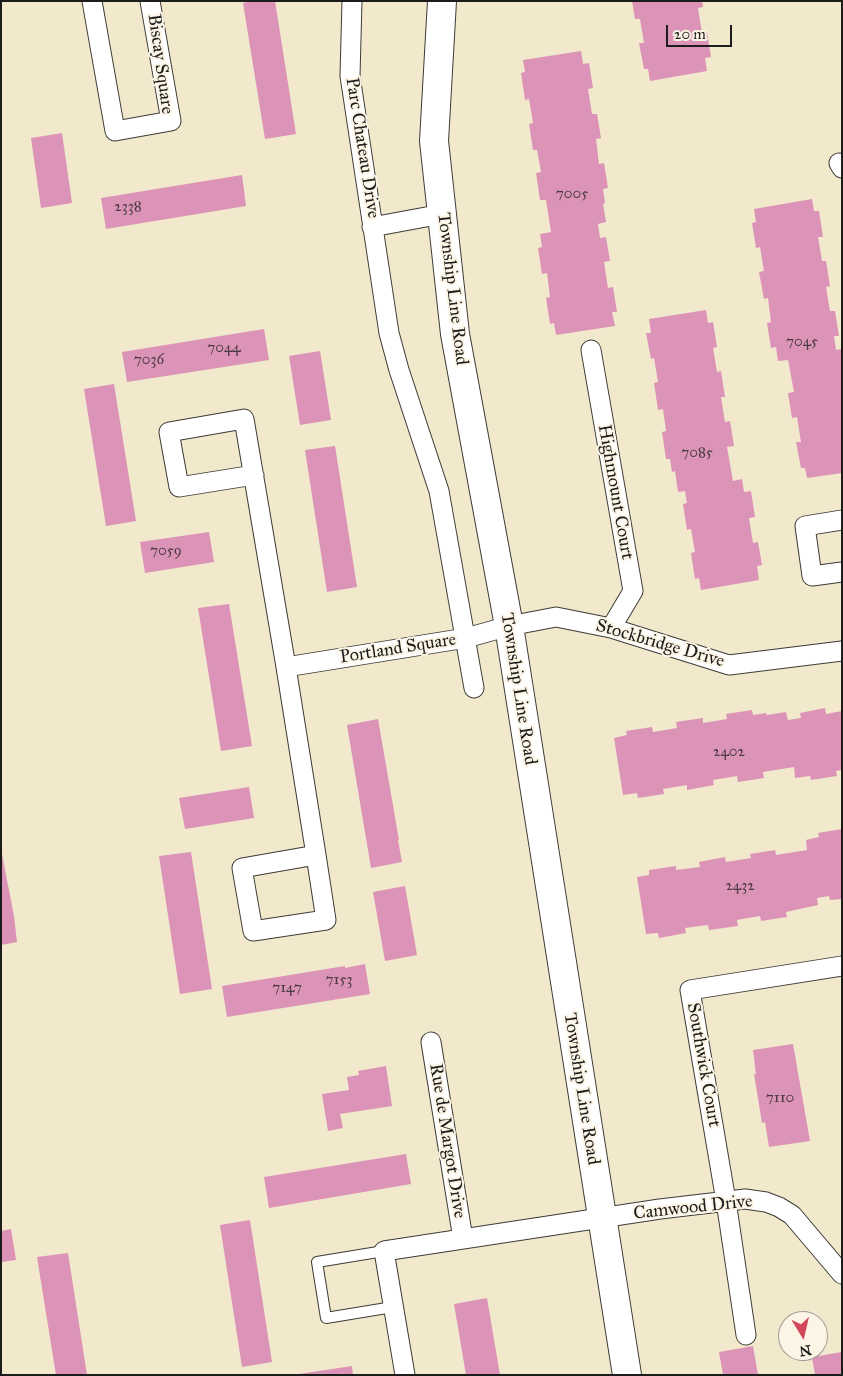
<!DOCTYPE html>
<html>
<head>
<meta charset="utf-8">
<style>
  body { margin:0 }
  #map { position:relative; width:843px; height:1376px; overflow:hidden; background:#f2e8cc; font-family:"IM FELL Great Primer",serif }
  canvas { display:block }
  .frame { position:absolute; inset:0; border:2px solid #1c1c1c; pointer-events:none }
  .north { position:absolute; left:778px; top:1311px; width:50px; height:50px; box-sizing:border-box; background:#fcf5e5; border:1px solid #a29e95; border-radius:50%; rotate:171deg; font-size:14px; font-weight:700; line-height:20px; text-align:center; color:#1c1c1c }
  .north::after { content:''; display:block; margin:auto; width:18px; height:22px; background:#d1495b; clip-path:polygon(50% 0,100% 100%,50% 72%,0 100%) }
  .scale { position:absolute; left:666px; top:25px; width:66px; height:22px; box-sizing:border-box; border:2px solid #1c1c1c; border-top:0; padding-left:6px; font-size:15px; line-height:18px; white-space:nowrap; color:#1c1c1c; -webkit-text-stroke:4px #fcf5e5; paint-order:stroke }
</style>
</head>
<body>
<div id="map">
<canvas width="843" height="1376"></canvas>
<div class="frame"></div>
<div class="north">N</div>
<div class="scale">20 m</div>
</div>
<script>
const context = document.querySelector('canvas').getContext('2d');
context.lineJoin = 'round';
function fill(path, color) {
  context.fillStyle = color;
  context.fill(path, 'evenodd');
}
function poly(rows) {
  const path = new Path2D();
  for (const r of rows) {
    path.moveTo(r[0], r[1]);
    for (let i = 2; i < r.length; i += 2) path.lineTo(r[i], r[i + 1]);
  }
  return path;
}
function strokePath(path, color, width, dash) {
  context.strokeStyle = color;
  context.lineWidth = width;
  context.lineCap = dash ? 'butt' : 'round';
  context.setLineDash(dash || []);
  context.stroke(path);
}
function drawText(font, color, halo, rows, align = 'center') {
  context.font = font + ' "IM FELL Great Primer",serif';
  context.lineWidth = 4;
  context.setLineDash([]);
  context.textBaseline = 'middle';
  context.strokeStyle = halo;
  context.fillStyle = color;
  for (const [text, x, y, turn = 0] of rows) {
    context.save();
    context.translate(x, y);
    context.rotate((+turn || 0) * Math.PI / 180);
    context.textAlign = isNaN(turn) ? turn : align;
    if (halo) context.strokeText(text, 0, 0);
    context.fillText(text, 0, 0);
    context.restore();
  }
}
fill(poly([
  [252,1,275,1,296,134,265,139,243,3],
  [632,1,702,1,703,7,698,8,702,33,707,32,711,57,705,58,707,71,650,81,648,69,644,69,639,43,644,43,640,19,635,19],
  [581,51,583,64,589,63,593,88,588,89,592,114,597,114,601,138,596,139,599,164,604,163,608,188,603,189,605,203,603,204,606,222,598,224,600,238,606,237,610,261,604,262,608,288,613,287,617,312,612,312,615,326,556,335,554,323,550,324,546,298,550,297,547,273,542,274,538,248,542,247,540,234,551,232,546,200,540,200,536,173,541,172,537,150,533,150,529,124,533,123,529,99,525,100,521,73,525,72,523,60],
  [62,133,72,203,41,208,31,138],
  [242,175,246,206,106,229,101,198],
  [812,199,814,211,819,211,823,237,818,237,822,261,826,261,830,286,826,287,830,311,835,311,839,336,834,336,836,350,842,349,842,473,807,478,805,468,801,468,796,442,801,442,797,417,792,418,788,393,794,392,788,360,778,361,776,347,771,348,767,323,771,322,768,298,764,299,759,272,764,271,760,247,756,248,752,223,756,222,754,209],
  [706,310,708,323,713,322,717,347,713,348,717,372,721,371,725,397,721,397,725,422,730,421,734,446,727,447,733,481,742,479,744,492,751,491,755,517,749,518,753,543,758,542,762,565,757,566,759,580,701,590,699,578,695,579,691,553,695,552,691,529,687,530,683,504,687,503,685,491,678,492,675,471,672,472,670,459,666,459,662,432,666,431,663,409,658,410,654,383,658,382,654,358,651,359,646,333,651,333,649,319],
  [264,329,269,360,127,382,122,352],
  [320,351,331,420,300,425,289,356],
  [114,384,136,521,106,526,84,389],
  [335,446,357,587,327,592,305,450],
  [209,532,214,562,145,573,140,542],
  [229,604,252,746,221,751,198,608],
  [825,708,826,714,842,711,842,770,836,771,837,776,811,780,810,776,795,778,794,767,763,772,764,778,738,782,737,776,713,780,714,785,687,790,687,785,663,789,664,794,638,798,637,793,623,795,614,738,627,735,626,731,652,727,653,732,677,728,676,722,703,718,703,723,727,719,726,714,752,710,753,715,766,713,767,715,786,712,788,720,801,718,800,713],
  [378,719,399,840,398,840,402,862,371,868,347,725],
  [249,787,254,818,185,829,179,798],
  [842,829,842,899,830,900,829,896,817,898,818,905,786,912,787,917,761,921,760,916,737,920,738,926,709,930,708,925,685,928,686,933,659,938,658,933,646,934,637,877,649,875,649,870,676,866,676,870,700,867,699,862,725,857,726,862,751,858,750,854,775,850,776,855,807,850,806,840,819,837,818,833],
  [1,849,14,916,17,942,1,945],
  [191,852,212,989,180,994,159,856],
  [405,886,417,955,385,961,373,892],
  [365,964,370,994,227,1017,222,986,345,966,345,968],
  [793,1044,810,1141,769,1147,765,1122,762,1123,754,1074,756,1074,753,1050],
  [386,1066,392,1106,340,1114,343,1128,328,1131,322,1094,349,1090,347,1077,359,1075,358,1071],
  [406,1154,411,1184,269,1208,264,1177],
  [250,1220,272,1362,242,1367,220,1225],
  [11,1229,16,1260,1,1262,1,1231],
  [68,1253,87,1375,56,1375,37,1257],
  [487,1298,500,1375,466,1375,454,1304],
  [753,1346,758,1375,723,1375,719,1352],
  [842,1352,842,1375,815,1375,812,1357],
  [352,1366,353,1375,299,1375,299,1374]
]), '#db94b7');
const lane = poly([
  [384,1251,317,1262,326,1318,393,1307]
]);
const street = poly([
  [92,1,115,131,171,121,150,1],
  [352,1,350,76,389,333,399,370,439,491,474,688],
  [839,163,842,168],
  [372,227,442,214],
  [591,350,633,591,611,628],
  [254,475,179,487,169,432,244,419,286,667,316,855,326,920,253,931,242,868,316,855],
  [842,520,805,526,812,576,842,572],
  [286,667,466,638,509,626,556,617,611,628,729,665,842,651],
  [431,1042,463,1239],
  [746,1335,726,1201,690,990,842,966],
  [405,1375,384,1251,660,1209,745,1199,766,1202,779,1207,792,1215,842,1274]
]);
const secondary = poly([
  [442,1,434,141,455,334,509,626,627,1375]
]);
strokePath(lane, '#3c3b36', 12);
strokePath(street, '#3c3b36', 21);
strokePath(secondary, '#3c3b36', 30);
strokePath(lane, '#fff', 10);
strokePath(street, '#fff', 19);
strokePath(secondary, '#fff', 28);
drawText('15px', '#4c3a43', null, [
  ["7005",572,194],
  ["2338",128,207],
  ["7045",802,342],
  ["7044",224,348],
  ["7036",149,360],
  ["7085",697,453],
  ["7059",166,551],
  ["2402",729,752],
  ["2432",740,886],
  ["7153",339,980],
  ["7147",287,988],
  ["7110",780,1098]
]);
drawText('18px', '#1c1c1c', '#fcf5e5', [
  ["Biscay Square",160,64,82],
  ["Parc Chateau Drive",362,148,81],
  ["Township Line Road",452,289,83],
  ["Highmount Court",615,492,80],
  ["Stockbridge Drive",660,644,16],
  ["Portland Square",398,649,-9],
  ["Township Line Road",518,689,81],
  ["Southwick Court",703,1065,80],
  ["Township Line Road",581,1089,81],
  ["Rue de Margot Drive",447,1141,81],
  ["Camwood Drive",693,1208,-6]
]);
</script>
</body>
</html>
